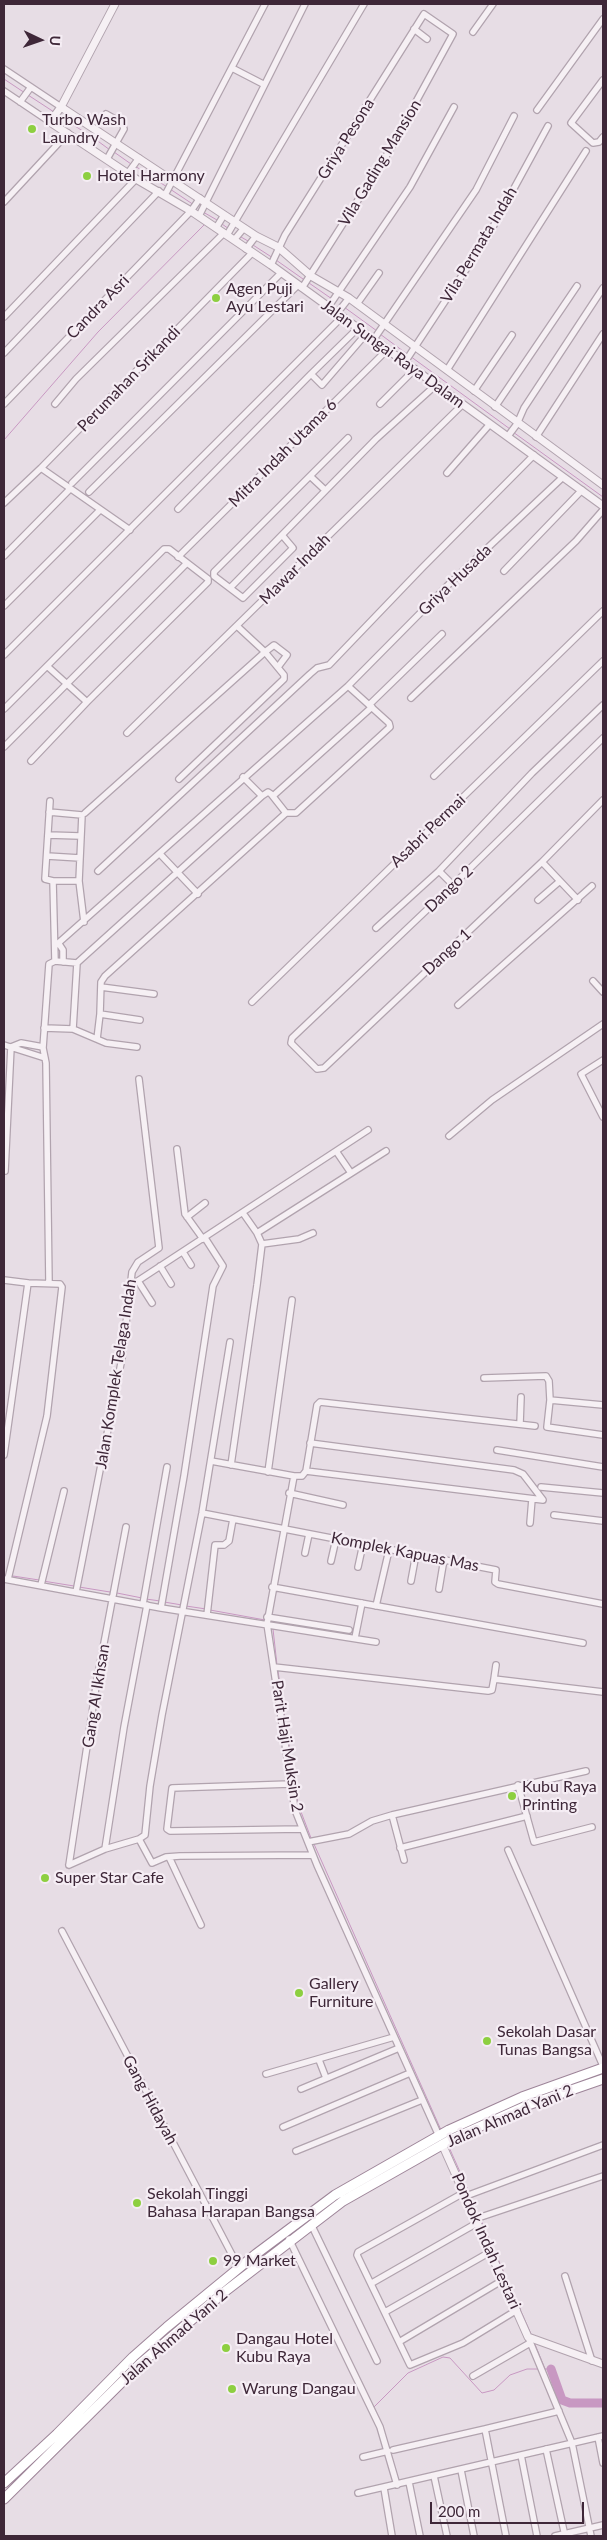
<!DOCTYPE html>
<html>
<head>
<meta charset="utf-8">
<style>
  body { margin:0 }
  #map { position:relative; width:607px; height:2540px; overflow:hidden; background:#e7dde5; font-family:Lato,sans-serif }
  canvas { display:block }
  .frame { position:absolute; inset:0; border:5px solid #3e2738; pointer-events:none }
  .north { position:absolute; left:15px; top:15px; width:50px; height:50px; -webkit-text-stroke:4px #f5edf4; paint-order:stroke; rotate:93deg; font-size:14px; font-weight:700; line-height:20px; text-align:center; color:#3e2738 }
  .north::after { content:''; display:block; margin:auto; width:18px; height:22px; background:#3e2738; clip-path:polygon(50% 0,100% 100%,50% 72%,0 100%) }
  .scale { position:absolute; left:430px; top:2502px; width:154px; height:22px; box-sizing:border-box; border:2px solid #3e2738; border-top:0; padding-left:6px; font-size:15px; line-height:18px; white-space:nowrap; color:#3e2738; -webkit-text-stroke:4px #f5edf4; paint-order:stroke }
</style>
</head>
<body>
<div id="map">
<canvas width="607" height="2540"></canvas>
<div class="frame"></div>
<div class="north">U</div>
<div class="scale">200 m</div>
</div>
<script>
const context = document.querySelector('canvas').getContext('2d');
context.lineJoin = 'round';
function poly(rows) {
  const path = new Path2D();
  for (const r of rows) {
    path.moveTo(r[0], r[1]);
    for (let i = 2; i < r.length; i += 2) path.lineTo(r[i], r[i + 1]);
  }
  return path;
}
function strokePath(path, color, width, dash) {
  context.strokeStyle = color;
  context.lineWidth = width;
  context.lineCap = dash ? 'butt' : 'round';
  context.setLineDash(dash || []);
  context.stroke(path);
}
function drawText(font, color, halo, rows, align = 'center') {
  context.font = font + ' Lato,sans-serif';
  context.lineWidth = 4.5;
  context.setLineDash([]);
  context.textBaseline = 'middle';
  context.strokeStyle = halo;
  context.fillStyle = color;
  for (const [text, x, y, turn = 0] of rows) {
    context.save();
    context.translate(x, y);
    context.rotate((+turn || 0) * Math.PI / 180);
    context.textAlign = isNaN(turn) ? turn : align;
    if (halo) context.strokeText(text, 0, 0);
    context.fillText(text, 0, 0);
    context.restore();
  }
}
strokePath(poly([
  [4,79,25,93],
  [28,95,54,112],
  [58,115,92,137],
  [95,139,110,150],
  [114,152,131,164],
  [135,166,167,187],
  [170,189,194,205],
  [203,212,217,220],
  [222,224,229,229],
  [241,237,248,241],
  [253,245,273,258],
  [276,260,303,279],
  [309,283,332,299],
  [344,307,377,331],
  [380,334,407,354],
  [410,356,510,429],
  [513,432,603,497],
  [4,440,98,332,204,225],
  [4,1574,6,1575],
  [13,1576,39,1580],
  [43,1581,74,1586],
  [79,1587,110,1592],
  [117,1593,142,1598],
  [146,1599,160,1601],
  [164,1602,182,1605],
  [186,1606,206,1609],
  [210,1610,265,1620],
  [273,1629,277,1665],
  [278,1671,298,1804,311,1838],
  [314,1844,441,2130],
  [448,2145,469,2192],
  [470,2196,479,2215],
  [480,2218,531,2334],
  [534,2342,545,2369],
  [545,2369,551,2369],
  [373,2408,408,2373,443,2357,450,2358,482,2393,494,2390,510,2375,527,2369,538,2369]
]), '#c898c2', 1);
strokePath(poly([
  [551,2369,562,2400,570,2403,603,2403]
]), '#c898c2', 9);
const minor = poly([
  [414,29,427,39],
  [473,32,493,4],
  [232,68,263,84],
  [4,69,61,107],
  [603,80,571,123,593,143,599,142,603,137],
  [4,91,50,122],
  [20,102,31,87],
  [537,110,603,19],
  [106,114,122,123,124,129,107,159],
  [88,147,99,132],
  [128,173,139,158],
  [165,195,265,4],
  [4,202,68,133],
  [199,216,305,4],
  [216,228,224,215],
  [227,235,364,4],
  [234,240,244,228],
  [246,249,256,236],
  [271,265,285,235,424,14,453,34,388,153,302,288],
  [357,304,379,273],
  [329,306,410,187,454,107],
  [338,312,349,298],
  [4,317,136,179],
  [374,339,476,190,514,116],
  [4,353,159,191],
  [405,362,488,236,548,126],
  [447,370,586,151],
  [311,374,358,328],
  [474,391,512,335],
  [4,404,191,211,200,198],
  [55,404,76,379,224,233],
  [380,404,415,369],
  [495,407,577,286],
  [508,436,517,424,524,408,603,288],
  [536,437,603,334],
  [41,468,130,530],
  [447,473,490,424],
  [310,476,348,438],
  [72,483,281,273],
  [89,492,298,285],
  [4,503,41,468,252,253],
  [178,509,311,374,322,385,366,334],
  [282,535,293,548,243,598,214,576,214,572,310,476,325,490],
  [4,556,70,489],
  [178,557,388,349],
  [504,571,582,490],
  [230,588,376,439,437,384],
  [4,606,100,510],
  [4,655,343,316],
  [47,666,87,702],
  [411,698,576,541,603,510],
  [369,705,442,634],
  [4,709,164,549,169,549,208,579,208,582,87,702,31,761],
  [127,733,462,405],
  [603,738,453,885,292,1038,291,1043,317,1069,324,1068,542,862,603,800],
  [4,747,186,564],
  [434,776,603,611],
  [179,779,284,679,284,675,265,652,274,645,287,655,278,667],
  [273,796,372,707],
  [49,812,82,815,79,881,84,922],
  [85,813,265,652,237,626],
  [286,813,296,813,390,727,389,723,348,686],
  [48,835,80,836],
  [160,854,198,894],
  [47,856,80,858],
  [542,862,578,900],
  [98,871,310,674,317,668,329,665,422,568,534,455],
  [53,881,79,881],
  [453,885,439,871,532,773,603,705],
  [538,900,560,881],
  [376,928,439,871],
  [59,944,63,950,63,962],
  [55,946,348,686,447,586,563,477],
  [55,961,77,963,262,796],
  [593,981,603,992],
  [101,987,154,994],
  [252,1002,603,661],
  [458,1005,592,886],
  [100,1014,101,982,105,976,286,813,271,794,268,792,262,796,243,777],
  [44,1028,73,1029,77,963],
  [73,1029,106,1043,137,1047],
  [97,1039,100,1014,140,1020],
  [4,1045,45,1058],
  [603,1060,581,1074,603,1117],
  [449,1136,492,1100,603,1024],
  [177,1149,185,1214,203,1239],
  [336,1151,351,1173],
  [5,1171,11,1047,21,1043,43,1047],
  [243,1213,257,1233,386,1151],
  [187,1217,205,1203],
  [262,1244,299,1239,313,1233],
  [183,1252,191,1265],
  [160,1266,171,1284],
  [4,1280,28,1283,60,1284,62,1287,47,1416,8,1579],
  [138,1281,152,1303],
  [49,1283,46,1063,43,1048,49,964,55,961,53,881,45,879,50,801],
  [130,1286,368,1130],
  [230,1342,202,1513,162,1715,150,1786,145,1835,139,1839,152,1863,166,1857,180,1856,313,1855],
  [484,1378,546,1376,549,1381,550,1400],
  [603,1405,550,1400,547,1427,603,1435],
  [520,1424,521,1397],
  [497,1450,603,1467],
  [4,1455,28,1283],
  [211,1461,294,1476,267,1624,295,1810,317,1865,439,2136],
  [231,1465,257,1285,262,1244,257,1233],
  [306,1471,543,1500,523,1474,514,1470,310,1443],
  [268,1472,292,1300],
  [294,1476,302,1476,306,1471,317,1405,320,1402,535,1426],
  [541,1487,603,1493],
  [289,1493,343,1505],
  [202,1513,491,1569,496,1570,495,1582,498,1584,603,1604],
  [554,1515,603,1521],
  [530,1523,532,1499],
  [305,1553,309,1534],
  [331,1561,336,1539],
  [358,1567,363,1544],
  [4,1579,161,1608,376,1642],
  [411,1581,416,1554],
  [41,1585,64,1491],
  [272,1587,583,1643],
  [439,1589,444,1559],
  [76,1592,122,1358,132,1272,138,1262,159,1248,139,1079],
  [143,1604,167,1467],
  [376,1606,389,1550],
  [161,1608,184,1476,213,1286,223,1266,205,1238],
  [207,1615,215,1545,224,1545,229,1541,233,1519],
  [267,1617,349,1630],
  [355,1638,362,1603],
  [274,1667,488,1691,492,1690,494,1679,603,1692],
  [494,1679,496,1665],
  [290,1784,172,1788,167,1829,170,1831,302,1829],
  [518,1785,534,1842,592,1827],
  [392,1815,404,1860],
  [308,1842,349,1834,372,1821,392,1815,586,1771],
  [400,1848,527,1816],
  [105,1849,124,1727,147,1605],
  [508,1850,603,2066],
  [169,1857,201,1925],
  [69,1865,97,1680,126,1527],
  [69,1865,105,1849,139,1839],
  [62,1931,239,2268],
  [319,2060,326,2078],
  [266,2074,394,2037],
  [301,2089,399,2048],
  [283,2127,410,2073],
  [296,2151,422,2100],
  [465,2192,358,2252,357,2255,410,2365,463,2343,517,2310],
  [466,2196,603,2145],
  [475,2219,603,2176],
  [311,2224,377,2361],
  [289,2239,380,2427,397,2485],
  [565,2276,592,2361],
  [372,2283,477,2223],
  [385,2312,490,2252],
  [528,2337,572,2443,591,2536],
  [399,2342,503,2280],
  [473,2376,530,2343],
  [598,2437,603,2463],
  [546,2449,565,2536],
  [393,2450,485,2429],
  [521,2455,537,2536],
  [363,2457,388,2451],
  [461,2470,474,2536],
  [434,2476,447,2536],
  [409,2482,420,2536],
  [384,2488,392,2536],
  [358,2493,603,2436],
  [506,2536,485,2429,559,2411],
  [555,2536,603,2525]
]);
const tertiary = poly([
  [115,4,61,107,50,122,136,179,191,211,271,265,603,506],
  [61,107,256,236,278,247,311,276,349,298,603,485],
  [442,2144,528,2337,603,2364]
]);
const trunk = poly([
  [4,2483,57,2434,133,2357,167,2327,256,2254,335,2195,449,2130,522,2097,603,2068],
  [4,2499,140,2364,223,2293,343,2201,454,2138,528,2105,603,2079]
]);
strokePath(minor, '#b1a3ae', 8);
strokePath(tertiary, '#b1a3ae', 9);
strokePath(trunk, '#9e8599', 11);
strokePath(minor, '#f6f0f4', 5.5);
strokePath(tertiary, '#f6f0f4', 7);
strokePath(trunk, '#fff', 9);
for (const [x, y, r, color] of [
  [32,129,5,"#8dcf40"],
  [87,176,5,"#8dcf40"],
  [216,298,5,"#8dcf40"],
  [512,1796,5,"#8dcf40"],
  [45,1878,5,"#8dcf40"],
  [299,1993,5,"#8dcf40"],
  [487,2041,5,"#8dcf40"],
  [137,2203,5,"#8dcf40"],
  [213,2261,5,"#8dcf40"],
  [226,2348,5,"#8dcf40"],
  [232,2389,5,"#8dcf40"]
]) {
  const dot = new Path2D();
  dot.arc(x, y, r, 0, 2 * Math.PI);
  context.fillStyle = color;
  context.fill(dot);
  strokePath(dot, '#f5edf4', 2);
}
drawText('16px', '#3e2738', '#f5edf4', [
  ["Turbo Wash",42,120],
  ["Laundry",42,138],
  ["Hotel Harmony",97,176],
  ["Agen Puji",226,289],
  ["Ayu Lestari",226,307],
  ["Kubu Raya",522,1787],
  ["Printing",522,1805],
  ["Super Star Cafe",55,1878],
  ["Gallery",309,1984],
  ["Furniture",309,2002],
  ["Sekolah Dasar",497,2032],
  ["Tunas Bangsa",497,2050],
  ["Sekolah Tinggi",147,2194],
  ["Bahasa Harapan Bangsa",147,2212],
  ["99 Market",223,2261],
  ["Dangau Hotel",236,2339],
  ["Kubu Raya",236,2357],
  ["Warung Dangau",242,2389]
], 'left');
drawText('16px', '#3e2738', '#f5edf4', [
  ["Griya Pesona",346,139,-58],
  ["Vila Gading Mansion",380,163,-59],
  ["Vila Permata Indah",479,245,-59],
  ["Candra Asri",98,307,-46],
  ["Jalan Sungai Raya Dalam",393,354,36],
  ["Perumahan Srikandi",129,379,-46],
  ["Mitra Indah Utama 6",283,453,-45],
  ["Mawar Indah",295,569,-45],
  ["Griya Husada",455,580,-44],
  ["Asabri Permai",428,831,-44],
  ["Dango 2",449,889,-44],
  ["Dango 1",447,952,-43],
  ["Jalan Komplek Telaga Indah",116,1374,-81],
  ["Komplek Kapuas Mas",405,1552,11],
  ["Gang Al Ikhsan",96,1696,-81],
  ["Parit Haji Muksin 2",287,1746,81],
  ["Gang Hidayah",150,2100,62],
  ["Jalan Ahmad Yani 2",510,2116,-23],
  ["Pondok Indah Lestari",486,2241,66],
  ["Jalan Ahmad Yani 2",174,2337,-41]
]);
</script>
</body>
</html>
